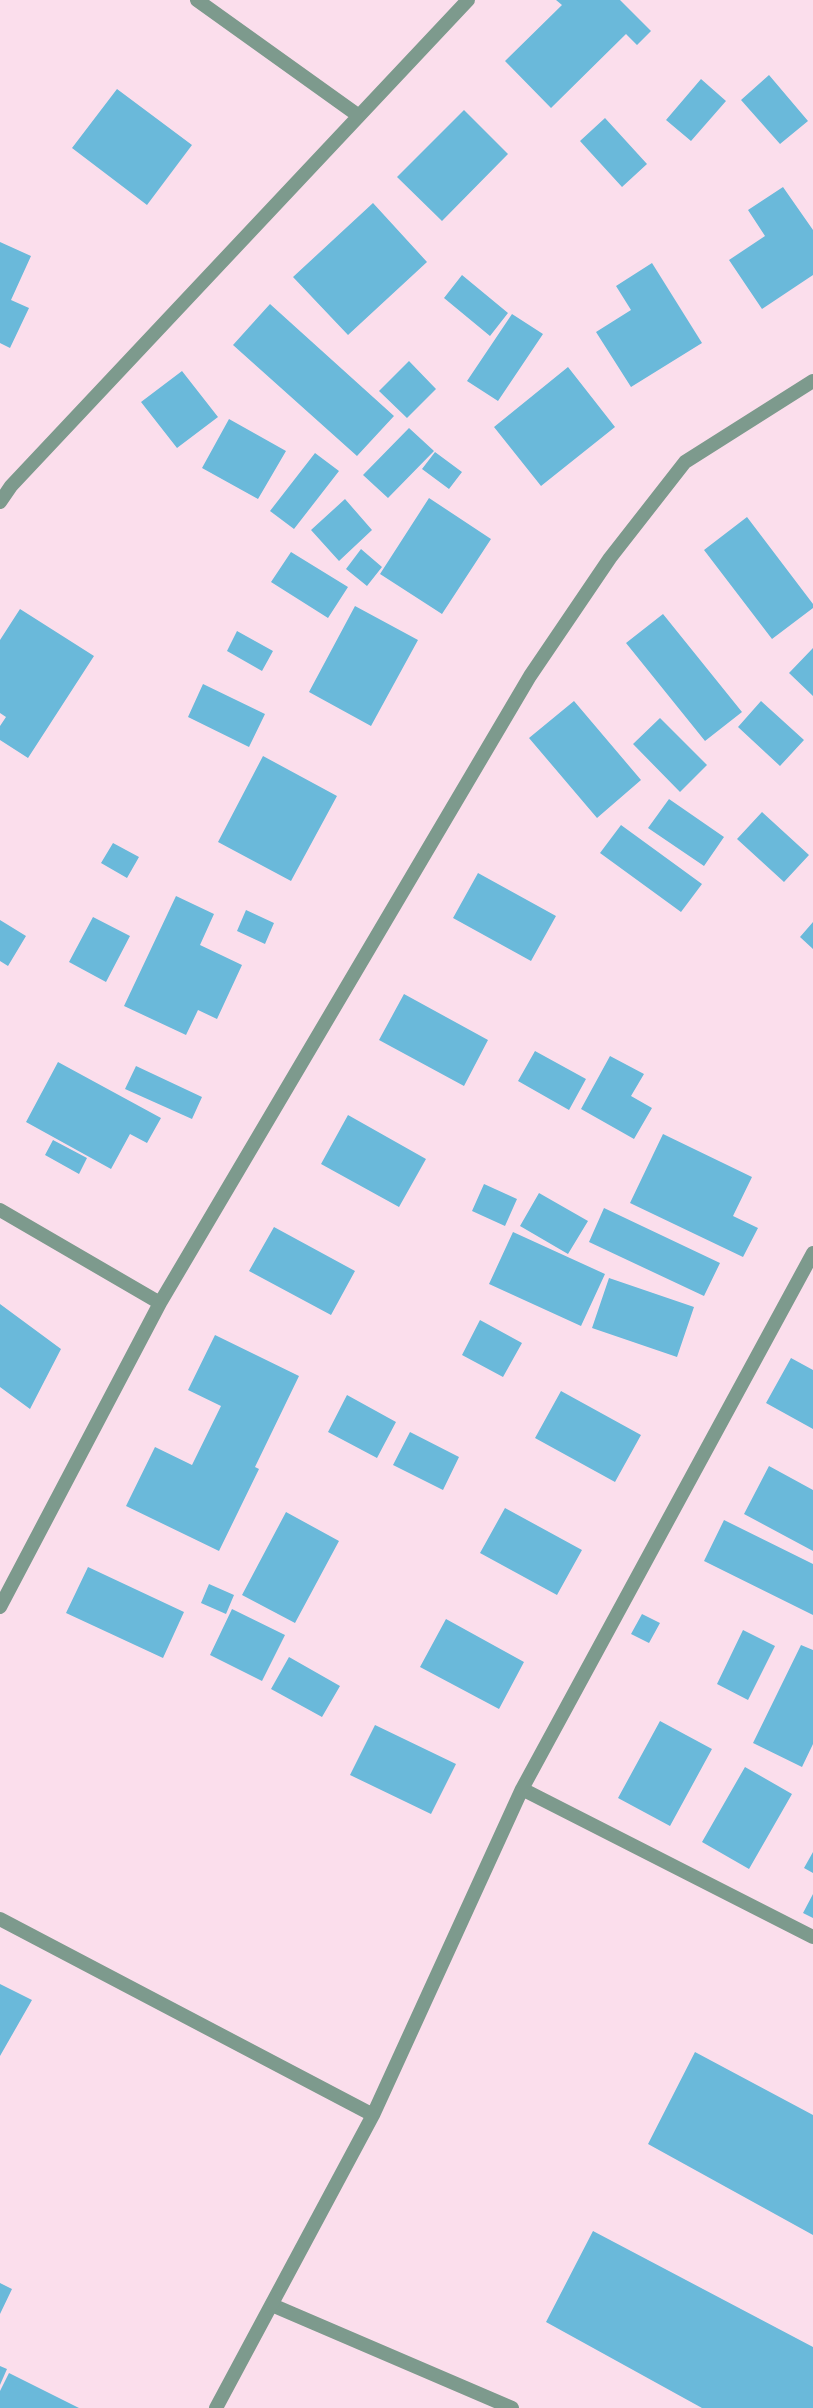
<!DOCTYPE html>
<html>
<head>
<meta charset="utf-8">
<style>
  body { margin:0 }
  canvas { display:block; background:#fbdeec }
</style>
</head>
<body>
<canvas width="813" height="2408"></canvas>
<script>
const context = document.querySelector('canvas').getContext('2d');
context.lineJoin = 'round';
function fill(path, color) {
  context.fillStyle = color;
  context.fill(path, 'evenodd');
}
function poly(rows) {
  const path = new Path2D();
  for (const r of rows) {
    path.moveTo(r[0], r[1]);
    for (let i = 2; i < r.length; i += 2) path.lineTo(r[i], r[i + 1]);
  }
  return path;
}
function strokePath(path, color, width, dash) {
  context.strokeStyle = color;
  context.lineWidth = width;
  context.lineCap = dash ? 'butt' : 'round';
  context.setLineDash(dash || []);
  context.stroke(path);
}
fill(poly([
  [556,0,620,0,651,31,637,45,626,34,551,108,505,61,562,5],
  [769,75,808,121,780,144,741,100],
  [701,79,726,101,691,141,666,120],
  [117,89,192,145,147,205,72,148],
  [464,110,508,154,442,221,397,177],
  [605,118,647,164,622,187,580,141],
  [783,187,813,230,813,275,762,309,729,260,765,236,748,210],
  [373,203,427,262,348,335,293,277],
  [0,242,31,256,11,300,29,308,10,348,0,343],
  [652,263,702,343,631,387,596,332,631,310,616,286],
  [462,275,508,313,490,336,444,298],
  [270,304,394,416,357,456,233,345],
  [512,314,543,334,498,401,467,381],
  [409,361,436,389,407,418,379,391],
  [568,367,615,427,541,486,494,427],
  [182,371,218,417,177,448,141,402],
  [229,419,286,451,258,499,202,468],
  [409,428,434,451,388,498,363,475],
  [435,452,462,472,449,489,422,469],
  [315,453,339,471,294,529,270,511],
  [429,498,491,539,442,614,380,574],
  [345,499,372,530,339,561,311,530],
  [747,517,813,604,813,608,772,639,704,550],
  [361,549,382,567,367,586,346,569],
  [291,552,348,587,328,618,271,582],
  [355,606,418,640,371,726,309,692],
  [20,609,94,656,28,758,0,740,0,726,6,717,0,713,0,640],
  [663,614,742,712,705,741,626,643],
  [237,631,273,651,262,671,227,651],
  [813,648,813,696,789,673],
  [203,684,265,714,249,747,188,717],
  [574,701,641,780,597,818,529,738],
  [761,701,804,740,780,766,738,727],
  [660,718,707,765,680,792,633,744],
  [263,756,337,796,291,881,218,842],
  [669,799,724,837,704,866,648,828],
  [762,812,809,855,784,882,737,839],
  [621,825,702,884,681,912,600,853],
  [113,843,139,857,127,878,101,863],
  [478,873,556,916,531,961,453,918],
  [176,896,214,914,200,945,242,965,217,1019,198,1010,186,1035,124,1006],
  [246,910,274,923,265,944,237,931],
  [93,917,130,936,106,982,69,962],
  [0,920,26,936,8,966,0,961],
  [813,922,813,949,800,937],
  [404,994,488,1040,464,1086,379,1040],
  [535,1051,586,1079,569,1110,518,1081],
  [610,1056,644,1074,631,1096,652,1108,634,1139,581,1109],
  [58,1062,161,1118,147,1143,130,1134,111,1169,26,1122],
  [136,1066,202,1097,192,1119,125,1089],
  [348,1115,426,1159,399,1207,321,1164],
  [663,1134,752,1177,733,1216,758,1228,743,1257,630,1203],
  [53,1140,87,1158,79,1174,45,1155],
  [484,1184,517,1199,505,1226,472,1211],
  [539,1193,588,1221,568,1254,520,1226],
  [604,1208,720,1263,704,1296,589,1242],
  [274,1227,355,1271,331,1315,249,1271],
  [513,1232,605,1274,581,1326,489,1284],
  [609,1278,694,1307,677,1357,592,1328],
  [0,1304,61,1349,30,1409,0,1387],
  [480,1320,522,1343,503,1377,462,1355],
  [215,1335,299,1376,255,1467,259,1469,219,1551,126,1506,155,1447,192,1465,221,1406,188,1390],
  [791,1358,813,1370,813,1429,766,1403],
  [561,1391,641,1435,615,1482,535,1438],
  [347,1395,396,1422,377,1458,328,1432],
  [410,1432,459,1457,443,1490,393,1465],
  [769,1466,813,1490,813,1551,744,1514],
  [505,1508,582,1550,557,1595,480,1553],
  [286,1512,339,1541,295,1623,242,1595],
  [724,1520,813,1564,813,1615,704,1561],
  [88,1567,184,1612,163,1658,66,1613],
  [209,1584,234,1595,226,1614,201,1603],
  [232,1609,285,1635,262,1681,210,1655],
  [642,1614,660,1623,649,1643,631,1634],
  [446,1619,524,1662,499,1709,420,1667],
  [743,1630,775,1646,748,1700,717,1684],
  [801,1645,813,1650,813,1744,802,1767,753,1743],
  [289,1657,340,1686,322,1717,271,1689],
  [660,1721,712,1749,670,1826,618,1798],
  [375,1725,456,1764,431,1814,350,1775],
  [745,1767,792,1794,749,1869,702,1842],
  [813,1852,813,1873,804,1868],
  [813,1894,813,1918,803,1913],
  [0,1984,32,2000,0,2056],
  [695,2052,813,2115,813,2235,648,2144],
  [593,2231,813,2347,813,2408,702,2408,546,2322],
  [0,2283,12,2289,0,2314],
  [0,2366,7,2369,0,2385],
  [9,2373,79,2408,0,2408,0,2391]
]), '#6ab9da');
strokePath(poly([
  [272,2305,512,2408]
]), '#7d9a8d', 14);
strokePath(poly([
  [197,0,359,116],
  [0,502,11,486,468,0],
  [0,1210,160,1303,530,676,610,558,685,462,813,381],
  [0,1607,160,1303],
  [522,1789,813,1937],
  [0,1919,373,2115],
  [216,2408,373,2115,522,1789,813,1253]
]), '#7d9a8d', 14);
</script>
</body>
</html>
